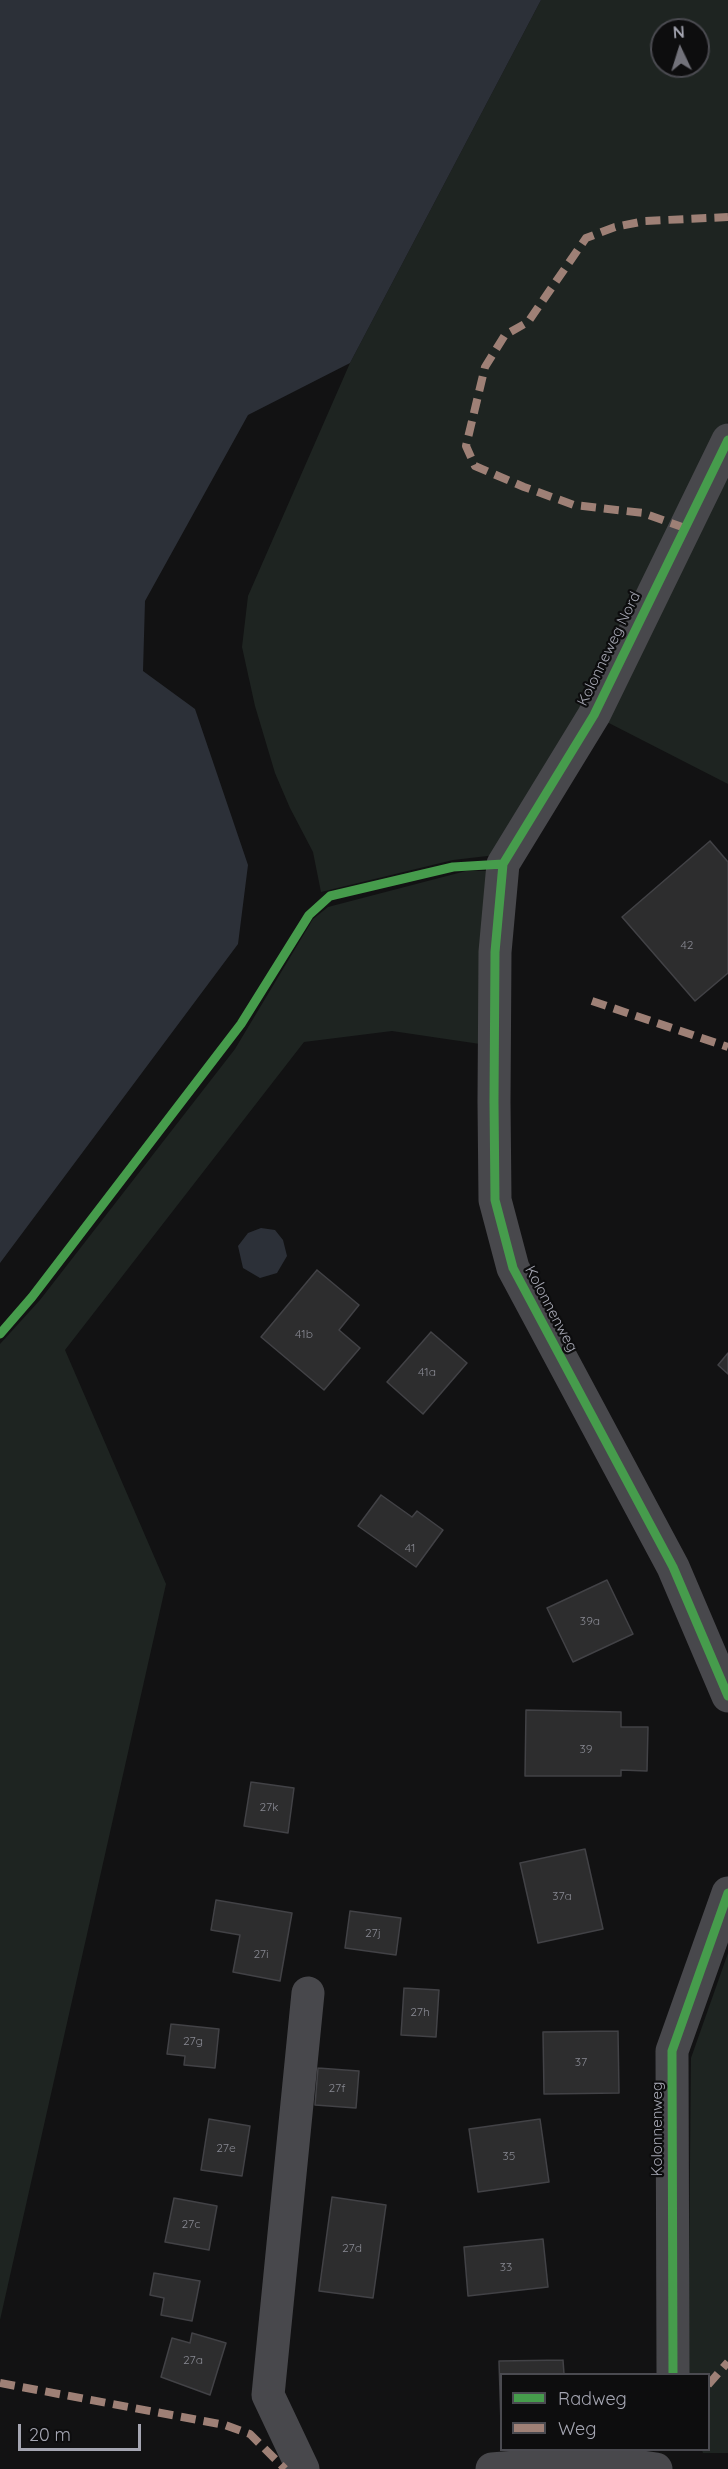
<!DOCTYPE html>
<html>
<head>
<meta charset="utf-8">
<style>
  body { margin:0 }
  #map { position:relative; width:728px; height:2469px; overflow:hidden; background:#121213; font-family:Quicksand,sans-serif }
  canvas { display:block }
  .legend { position:absolute; left:500px; top:2373px; width:210px; height:78px; box-sizing:border-box; background:#0d0d0e; border:2px solid #4a4a50; margin:0; padding:8px 10px; list-style:none; font-size:18px; color:#a5a6b2 }
  .legend li { display:flex; align-items:center; gap:12px; height:30px }
  .legend b { width:30px; border:2px solid #4a4a50 }
  .north { position:absolute; left:650px; top:18px; width:60px; height:60px; box-sizing:border-box; background:#0d0d0e; border:2px solid #4a4a50; border-radius:50%; rotate:356deg; font-size:16px; font-weight:700; line-height:24px; text-align:center; color:#a5a6b2 }
  .north::after { content:''; display:block; margin:auto; width:21px; height:27px; background:#72727a; clip-path:polygon(50% 0,100% 100%,50% 72%,0 100%) }
  .scale { position:absolute; left:18px; top:2424px; width:123px; height:27px; box-sizing:border-box; border:3px solid #a5a6b2; border-top:0; padding-left:8px; font-size:18px; line-height:21px; white-space:nowrap; color:#a5a6b2; -webkit-text-stroke:4px #0d0d0e; paint-order:stroke }
</style>
</head>
<body>
<div id="map">
<canvas width="728" height="2469"></canvas>
<ul class="legend">
<li><b style="height:8px;background:#469c4c"></b>Radweg</li>
<li><b style="height:8px;background:#9e8076"></b>Weg</li>
</ul>
<div class="north">N</div>
<div class="scale">20 m</div>
</div>
<script>
const context = document.querySelector('canvas').getContext('2d');
context.lineJoin = 'round';
function fill(path, color) {
  context.fillStyle = color;
  context.fill(path, 'evenodd');
}
function poly(rows) {
  const path = new Path2D();
  for (const r of rows) {
    path.moveTo(r[0], r[1]);
    for (let i = 2; i < r.length; i += 2) path.lineTo(r[i], r[i + 1]);
  }
  return path;
}
function strokePath(path, color, width, dash) {
  context.strokeStyle = color;
  context.lineWidth = width;
  context.lineCap = dash ? 'butt' : 'round';
  context.setLineDash(dash || []);
  context.stroke(path);
}
function drawText(font, color, halo, rows, align = 'center') {
  context.font = font + ' Quicksand,sans-serif';
  context.lineWidth = 4.5;
  context.setLineDash([]);
  context.textBaseline = 'middle';
  context.strokeStyle = halo;
  context.fillStyle = color;
  for (const [text, x, y, turn = 0] of rows) {
    context.save();
    context.translate(x, y);
    context.rotate((+turn || 0) * Math.PI / 180);
    context.textAlign = isNaN(turn) ? turn : align;
    if (halo) context.strokeText(text, 0, 0);
    context.fillText(text, 0, 0);
    context.restore();
  }
}
fill(poly([
  [541,0,728,0,728,422,587,709,496,855,453,860,321,892,313,852,290,808,275,773,255,706,242,647,248,596,350,363],
  [662,30,698,30,698,66,662,66],
  [728,466,728,784,603,720],
  [466,871,494,871,480,1044,392,1031,304,1042,65,1350,166,1584,0,2320,0,1344,40,1300,235,1049,313,919,328,907],
  [728,1953,728,2453,703,2453,702,2450,708,2450,708,2374,688,2374,691,2058]
]), '#1e2421');
fill(poly([
  [0,0,541,0,350,363,248,415,145,601,143,671,195,709,248,865,238,944,0,1263],
  [261,1228,275,1230,283,1240,287,1256,277,1273,260,1278,243,1268,238,1246,248,1233]
]), '#2c3038');
const building = poly([
  [710,841,728,862,728,973,695,1001,622,917,710,841],
  [317,1270,359,1305,339,1330,360,1348,324,1390,261,1337,317,1270],
  [431,1332,467,1363,423,1414,387,1382,431,1332],
  [728,1353,728,1374,718,1365,728,1353],
  [381,1495,412,1517,417,1511,443,1530,416,1567,358,1526,381,1495],
  [607,1580,633,1634,573,1662,547,1608,607,1580],
  [526,1710,621,1712,621,1727,648,1727,647,1771,621,1770,621,1776,525,1776,526,1710],
  [251,1782,294,1788,288,1833,244,1826,251,1782],
  [585,1849,603,1929,538,1943,520,1863,585,1849],
  [216,1900,292,1913,280,1981,233,1972,240,1935,211,1930,216,1900],
  [350,1911,401,1918,396,1955,345,1948,350,1911],
  [404,1988,439,1990,436,2037,401,2035,404,1988],
  [171,2024,219,2029,215,2068,184,2065,185,2056,167,2054,171,2024],
  [618,2031,619,2093,544,2094,543,2032,618,2031],
  [318,2068,359,2071,356,2108,315,2105,318,2068],
  [209,2119,250,2126,242,2176,201,2170,209,2119],
  [540,2119,549,2182,478,2192,469,2129,540,2119],
  [332,2197,386,2205,373,2298,319,2291,332,2197],
  [174,2198,217,2206,209,2250,165,2242,174,2198],
  [543,2239,548,2287,468,2296,464,2247,543,2239],
  [154,2273,200,2281,192,2321,161,2315,164,2298,150,2295,154,2273],
  [192,2333,226,2343,210,2395,161,2377,172,2338,190,2343,192,2333],
  [563,2360,564,2374,502,2374,501,2424,499,2361,563,2360]
]);
fill(building, '#2d2d2e');
strokePath(building, '#424246', 1.5);
strokePath(poly([
  [728,440,594,715,503,864,495,952,494,1101,495,1200,513,1268,673,1567,728,1696],
  [673,2374,672,2051,728,1893],
  [303,2469,268,2395,308,1993],
  [492,2469,565,2463,615,2463,656,2469]
]), '#48484c', 33);
strokePath(poly([
  [685,528,643,513,574,505,524,487,475,466,466,446,485,367,505,335,528,322,586,238,615,227,645,221,728,217],
  [592,1001,728,1047],
  [0,2383,225,2425,250,2434,285,2469],
  [708,2385,728,2362]
]), '#9e8076', 8, [15, 8]);
strokePath(poly([
  [728,440,594,715,503,864,495,952,494,1101,495,1200,513,1268,673,1567,728,1696],
  [0,1334,32,1297,241,1024,309,915,330,896,453,867,503,864],
  [673,2374,672,2051,728,1893]
]), '#469c4c', 9);
drawText('12px', '#878891', null, [
  ["42",687,945],
  ["41b",304,1334],
  ["41a",427,1372],
  ["41",410,1548],
  ["39a",590,1621],
  ["39",586,1749],
  ["27k",269,1807],
  ["37a",562,1896],
  ["27j",373,1933],
  ["27i",261,1954],
  ["27h",420,2012],
  ["27g",193,2041],
  ["37",581,2062],
  ["27f",337,2088],
  ["27e",226,2148],
  ["35",509,2156],
  ["27c",191,2224],
  ["27d",352,2248],
  ["33",506,2267],
  ["27a",193,2360]
]);
drawText('15px', '#a5a6b2', '#0d0d0e', [
  ["Kolonneweg Nord",609,649,-64],
  ["Kolonnenweg",551,1309,62],
  ["Kolonnenweg",657,2129,-90]
]);
</script>
</body>
</html>
